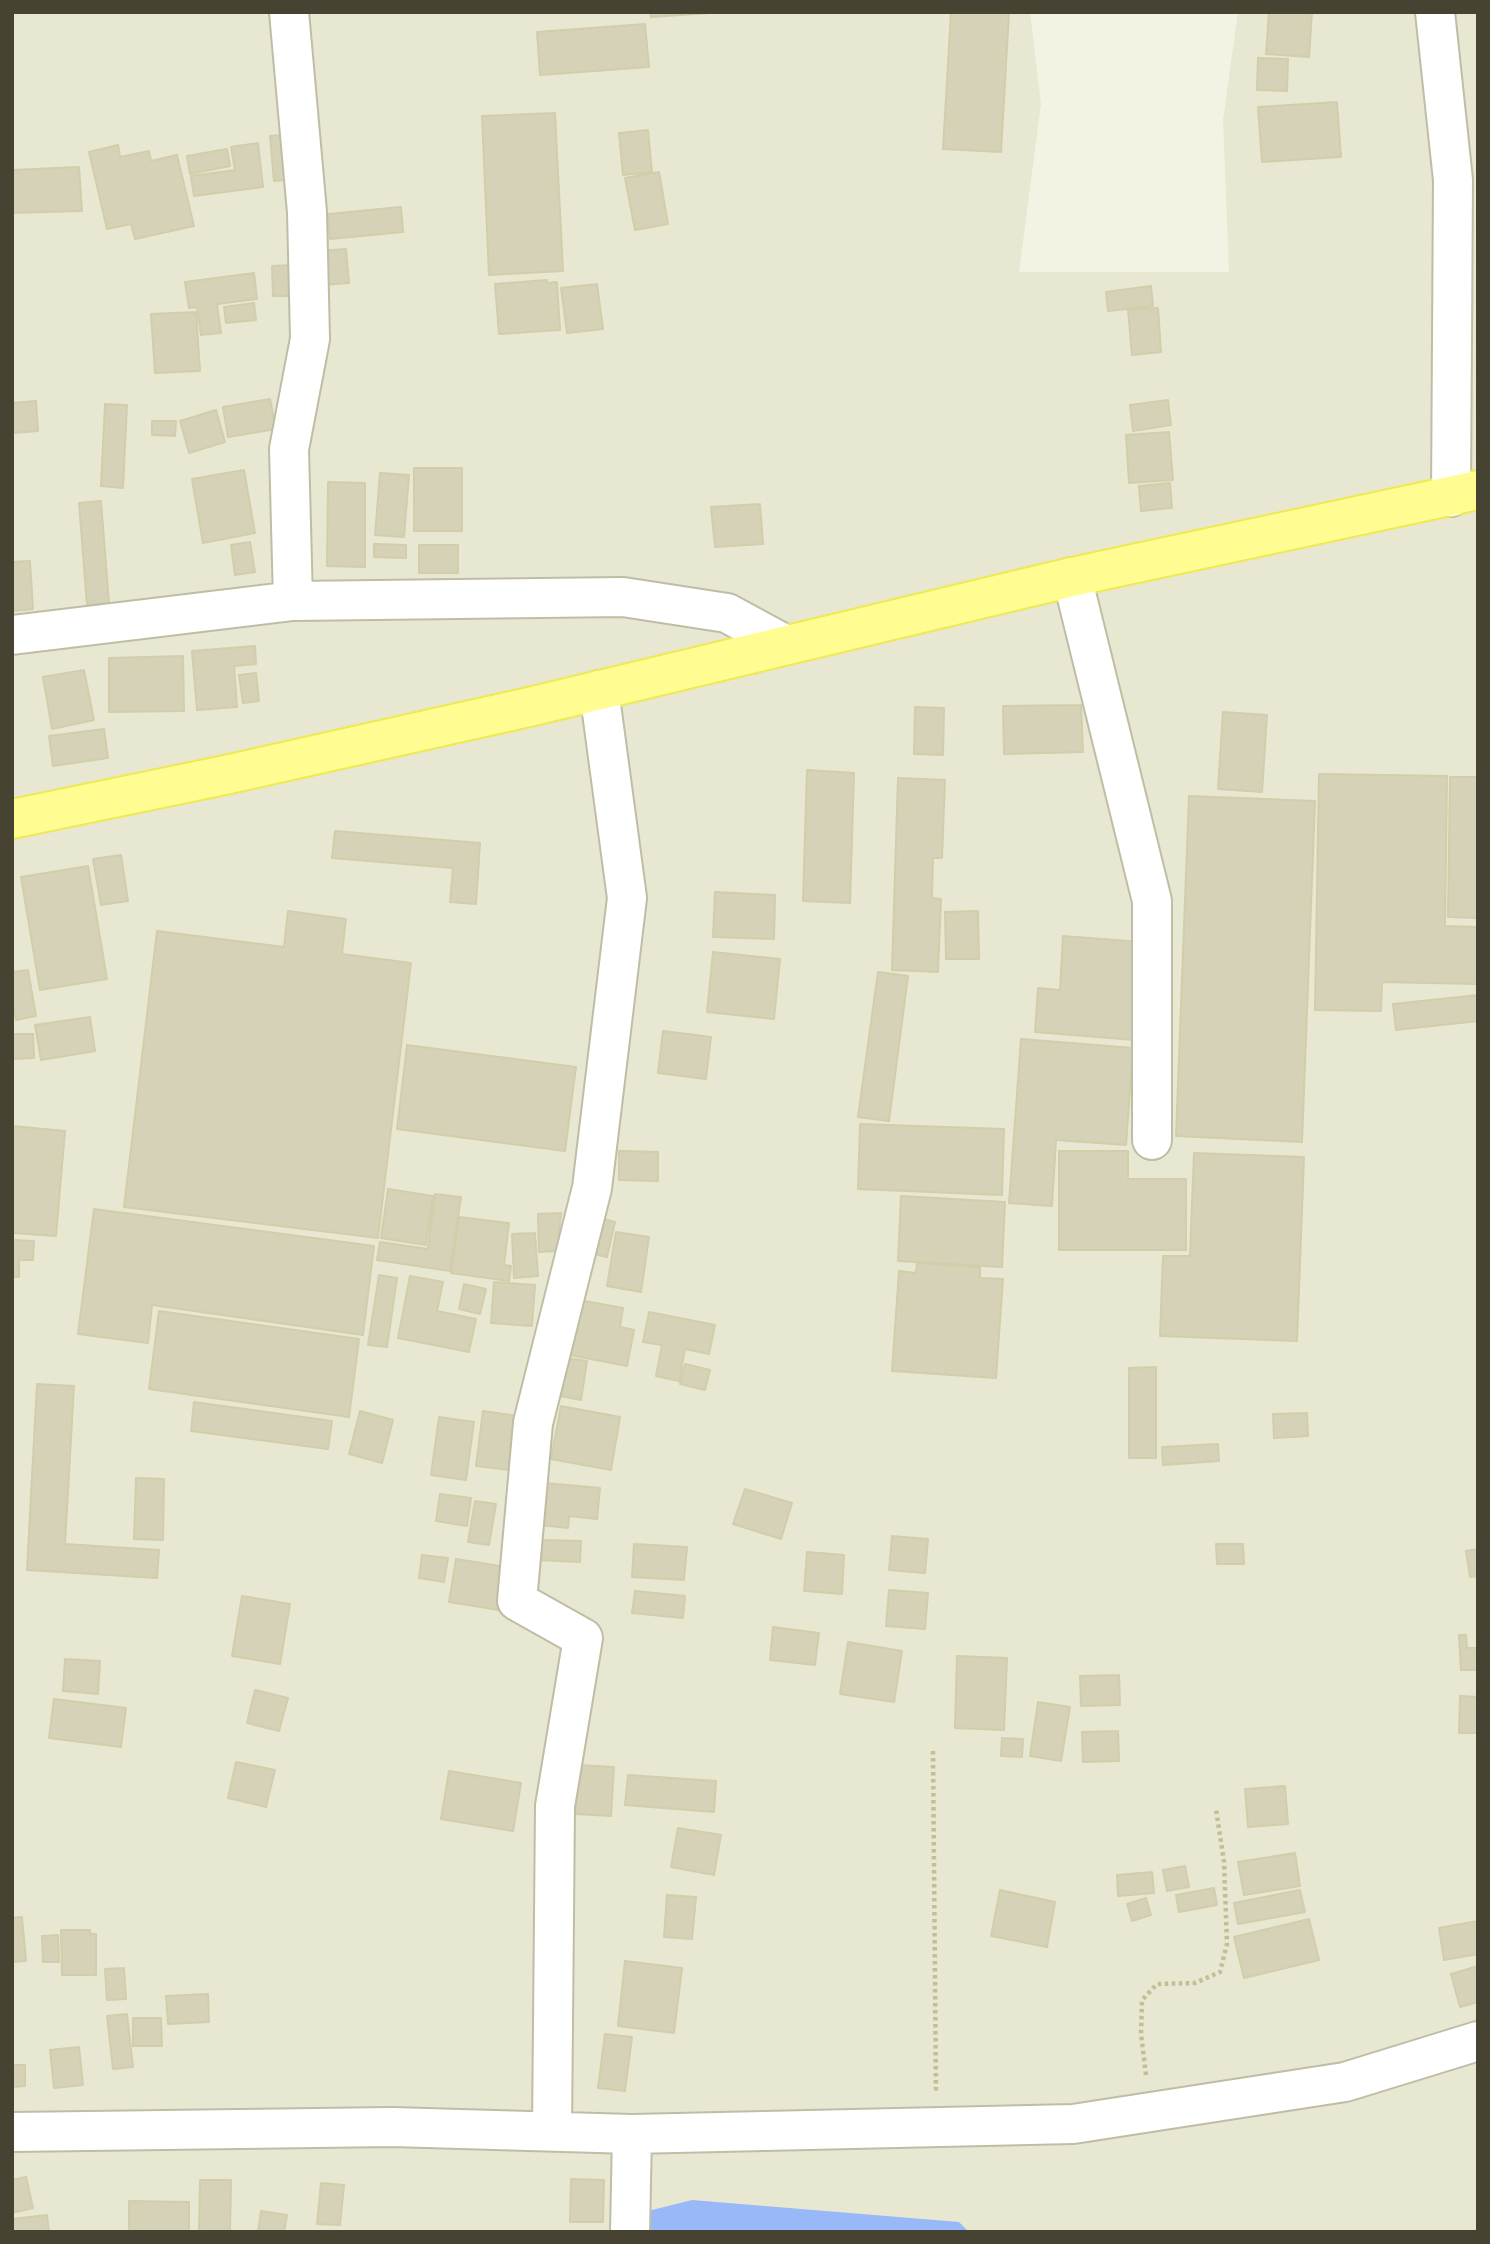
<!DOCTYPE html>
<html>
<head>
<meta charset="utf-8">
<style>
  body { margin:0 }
  #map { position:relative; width:1490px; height:2244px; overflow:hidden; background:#f4f3e3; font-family:Commissioner,sans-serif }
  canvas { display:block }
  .frame { position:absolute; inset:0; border:14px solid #464333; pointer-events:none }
</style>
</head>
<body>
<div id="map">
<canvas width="1490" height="2244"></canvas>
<div class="frame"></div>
</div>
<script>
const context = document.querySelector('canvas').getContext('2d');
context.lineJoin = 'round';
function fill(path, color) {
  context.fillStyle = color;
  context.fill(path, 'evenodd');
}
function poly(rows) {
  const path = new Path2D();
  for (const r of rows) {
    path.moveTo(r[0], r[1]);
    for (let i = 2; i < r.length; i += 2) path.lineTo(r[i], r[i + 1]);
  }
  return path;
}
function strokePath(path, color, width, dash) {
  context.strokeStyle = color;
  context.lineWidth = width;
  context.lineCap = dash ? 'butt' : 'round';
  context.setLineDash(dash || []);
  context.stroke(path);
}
fill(poly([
  [12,12,1030,12,1041,104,1019,272,1229,272,1223,120,1238,12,1478,12,1478,2232,969,2232,959,2222,644,2232,12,2232]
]), '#e8e7d1');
fill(poly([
  [692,2200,959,2222,969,2232,644,2232,644,2212]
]), '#99b8f7');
const building = poly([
  [650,12,725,12,651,17,650,12],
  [951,12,1009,12,1001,152,943,149,951,12],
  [1269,12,1312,12,1309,57,1266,54,1269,12],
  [645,24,649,67,540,75,537,32,645,24],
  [1258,58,1288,59,1287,91,1257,90,1258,58],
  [1337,102,1341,157,1262,162,1258,107,1337,102],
  [555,113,563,271,489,275,482,116,555,113],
  [648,130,652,172,623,175,619,133,648,130],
  [283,135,287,180,274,181,270,136,283,135],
  [258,143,263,187,194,196,191,176,235,170,231,147,258,143],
  [118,145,120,157,149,151,151,161,177,155,194,226,135,239,131,224,107,229,89,152,118,145],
  [227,149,230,166,190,174,187,156,227,149],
  [79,167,82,211,12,213,12,170,79,167],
  [659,172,668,224,635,230,625,178,659,172],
  [401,207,403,232,330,239,328,214,401,207],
  [346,249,349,283,322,285,319,251,346,249],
  [295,265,297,296,273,296,272,266,295,265],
  [254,273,257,299,217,304,221,333,201,335,197,307,189,308,185,282,254,273],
  [547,280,547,283,557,282,560,330,499,334,495,284,547,280],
  [597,284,603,329,567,333,561,288,597,284],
  [1151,286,1153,306,1108,311,1106,292,1151,286],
  [254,303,256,320,226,323,224,307,254,303],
  [1158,308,1161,352,1132,355,1128,310,1158,308],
  [196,312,200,371,155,373,151,314,196,312],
  [270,399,276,429,228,437,223,407,270,399],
  [1168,400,1171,425,1133,431,1130,405,1168,400],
  [36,401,38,431,12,433,12,403,36,401],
  [105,404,127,405,123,488,101,486,105,404],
  [216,410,225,442,189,453,180,421,216,410],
  [152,421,176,421,175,436,152,435,152,421],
  [1169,432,1173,480,1129,483,1126,435,1169,432],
  [414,468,462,468,462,531,414,531,414,468],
  [244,470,255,533,203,543,192,479,244,470],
  [380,473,409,475,404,537,375,535,380,473],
  [328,482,365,483,365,567,327,566,328,482],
  [1170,483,1172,508,1141,511,1139,486,1170,483],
  [101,501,109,603,87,605,79,503,101,501],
  [760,504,763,544,715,547,711,507,760,504],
  [250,542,255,572,235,575,231,545,250,542],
  [374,544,406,545,406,558,374,557,374,544],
  [419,545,458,545,458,573,419,573,419,545],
  [30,561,33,609,12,611,12,562,30,561],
  [255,646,256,664,234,666,237,707,197,710,192,651,255,646],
  [183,656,184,711,109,712,109,658,183,656],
  [84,670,94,720,52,729,43,677,84,670],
  [256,673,259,701,243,703,239,675,256,673],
  [1081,705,1083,752,1004,754,1003,706,1081,705],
  [915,707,944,708,943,755,914,754,915,707],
  [1223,712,1267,715,1262,792,1218,789,1223,712],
  [104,729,108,758,53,766,49,736,104,729],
  [807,770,854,773,850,903,803,901,807,770],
  [1319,774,1447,776,1445,926,1478,927,1478,984,1382,982,1381,1011,1315,1010,1319,774],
  [1450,777,1478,777,1478,918,1448,917,1450,777],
  [898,778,945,780,942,858,933,858,932,898,941,899,938,972,892,970,898,778],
  [1189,796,1315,801,1302,1142,1176,1136,1189,796],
  [335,831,480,843,476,904,450,902,453,868,332,858,335,831],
  [121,855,128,901,101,905,93,859,121,855],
  [88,866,107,979,40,990,21,877,88,866],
  [715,892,775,895,774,939,713,937,715,892],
  [288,911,346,919,342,954,411,963,378,1238,124,1207,157,931,284,947,288,911],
  [978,911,979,959,946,959,945,912,978,911],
  [1063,936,1142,942,1135,1040,1035,1032,1038,988,1060,990,1063,936],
  [713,952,780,959,774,1019,707,1012,713,952],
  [28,970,36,1016,16,1020,12,1001,12,972,28,970],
  [878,972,908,976,889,1121,858,1117,878,972],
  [1478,995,1478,1021,1396,1030,1393,1004,1478,995],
  [90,1017,95,1051,41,1060,35,1025,90,1017],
  [663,1031,711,1037,706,1079,658,1073,663,1031],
  [12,1034,33,1034,34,1058,12,1059,12,1034],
  [1021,1039,1133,1048,1126,1145,1056,1140,1052,1206,1009,1203,1021,1039],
  [407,1045,576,1067,565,1151,397,1129,407,1045],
  [860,1124,1004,1129,1002,1195,858,1189,860,1124],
  [12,1126,65,1131,56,1236,12,1233,12,1126],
  [619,1151,658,1152,658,1181,619,1180,619,1151],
  [1059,1151,1128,1151,1128,1179,1186,1179,1186,1250,1059,1250,1059,1151],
  [1194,1153,1304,1157,1297,1341,1160,1336,1163,1256,1190,1256,1194,1153],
  [388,1189,433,1196,426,1245,381,1238,388,1189],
  [435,1194,461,1197,450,1271,377,1260,380,1242,428,1249,435,1194],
  [901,1196,1005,1202,1002,1267,898,1261,901,1196],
  [94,1209,374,1246,363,1335,152,1305,148,1343,78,1334,94,1209],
  [561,1213,557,1251,539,1252,538,1214,561,1213],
  [459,1217,509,1223,504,1265,511,1266,509,1281,451,1273,459,1217],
  [597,1217,615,1222,607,1257,589,1253,597,1217],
  [616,1232,649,1237,641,1292,607,1286,616,1232],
  [535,1233,538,1276,514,1278,512,1234,535,1233],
  [12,1240,34,1241,33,1260,19,1260,19,1277,12,1277,12,1240],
  [917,1263,980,1267,980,1278,1003,1279,996,1378,892,1371,899,1271,916,1273,917,1263],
  [379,1275,397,1278,387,1347,368,1345,379,1275],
  [410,1276,443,1282,437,1311,476,1319,469,1352,398,1338,410,1276],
  [494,1282,535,1285,532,1326,491,1323,494,1282],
  [464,1284,486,1289,480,1314,459,1309,464,1284],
  [579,1300,623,1308,620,1327,634,1330,627,1366,570,1355,579,1300],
  [159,1311,359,1339,349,1417,149,1389,159,1311],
  [649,1312,715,1325,709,1354,685,1349,679,1381,656,1376,662,1345,643,1342,649,1312],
  [567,1358,587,1361,581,1400,560,1396,567,1358],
  [685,1364,710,1370,705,1390,680,1384,685,1364],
  [1156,1367,1156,1458,1129,1458,1129,1368,1156,1367],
  [37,1384,74,1386,65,1544,159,1550,157,1578,27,1570,37,1384],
  [194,1402,332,1421,328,1449,191,1431,194,1402],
  [561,1406,620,1417,611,1470,551,1459,561,1406],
  [360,1411,393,1420,382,1463,349,1454,360,1411],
  [483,1411,518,1416,510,1470,476,1466,483,1411],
  [1307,1413,1308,1436,1274,1438,1273,1414,1307,1413],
  [439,1417,474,1422,466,1480,431,1475,439,1417],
  [1218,1444,1219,1461,1163,1465,1162,1447,1218,1444],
  [136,1478,164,1479,163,1540,134,1539,136,1478],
  [545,1483,600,1488,597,1519,569,1516,568,1528,540,1525,545,1483],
  [745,1489,792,1503,781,1539,733,1524,745,1489],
  [440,1494,471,1498,467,1526,436,1521,440,1494],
  [475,1501,496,1504,489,1545,468,1542,475,1501],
  [892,1536,928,1539,925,1573,889,1570,892,1536],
  [539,1540,581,1541,580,1562,538,1560,539,1540],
  [634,1544,687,1547,684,1580,632,1577,634,1544],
  [1216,1544,1243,1544,1244,1564,1217,1564,1216,1544],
  [1478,1549,1478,1576,1470,1577,1466,1551,1478,1549],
  [807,1552,844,1555,842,1594,804,1591,807,1552],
  [422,1555,448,1558,444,1582,419,1578,422,1555],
  [456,1559,506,1567,499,1610,449,1602,456,1559],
  [889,1590,928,1593,925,1629,886,1626,889,1590],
  [635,1591,685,1596,683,1618,632,1613,635,1591],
  [242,1596,290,1604,280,1664,232,1656,242,1596],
  [773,1627,819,1633,815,1665,770,1660,773,1627],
  [1459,1635,1466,1635,1467,1648,1478,1648,1478,1670,1461,1670,1459,1635],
  [848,1642,902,1651,894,1702,840,1694,848,1642],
  [957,1656,1007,1658,1004,1730,955,1728,957,1656],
  [65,1659,100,1661,98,1694,63,1691,65,1659],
  [1119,1675,1120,1705,1081,1706,1080,1676,1119,1675],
  [255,1690,288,1698,279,1731,247,1723,255,1690],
  [1460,1696,1478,1697,1478,1733,1459,1733,1460,1696],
  [54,1699,126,1708,121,1747,49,1738,54,1699],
  [1038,1702,1070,1707,1061,1761,1030,1756,1038,1702],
  [1118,1731,1119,1761,1083,1762,1082,1732,1118,1731],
  [1002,1738,1023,1739,1022,1757,1001,1756,1002,1738],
  [236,1762,275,1770,266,1807,228,1798,236,1762],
  [578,1765,614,1767,611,1816,575,1814,578,1765],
  [449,1771,521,1783,513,1831,441,1819,449,1771],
  [628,1775,716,1781,714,1812,625,1805,628,1775],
  [1285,1786,1288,1824,1248,1827,1245,1789,1285,1786],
  [678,1828,721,1835,714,1875,671,1867,678,1828],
  [1295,1853,1300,1886,1244,1895,1238,1862,1295,1853],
  [1185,1866,1189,1887,1167,1891,1163,1870,1185,1866],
  [1152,1872,1154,1893,1118,1896,1117,1875,1152,1872],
  [1214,1888,1217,1905,1179,1912,1176,1895,1214,1888],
  [1000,1890,1055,1902,1047,1947,991,1936,1000,1890],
  [1300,1890,1305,1912,1238,1924,1234,1903,1300,1890],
  [667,1895,696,1897,692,1939,664,1937,667,1895],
  [1146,1898,1151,1915,1132,1921,1127,1904,1146,1898],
  [22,1917,26,1961,12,1962,12,1918,22,1917],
  [1309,1919,1319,1960,1244,1978,1234,1937,1309,1919],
  [1478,1921,1478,1954,1444,1960,1439,1928,1478,1921],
  [61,1930,90,1930,90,1934,96,1934,96,1975,62,1975,61,1930],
  [58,1935,59,1962,43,1962,42,1936,58,1935],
  [625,1961,682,1968,674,2033,618,2026,625,1961],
  [1478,1966,1478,2002,1460,2007,1451,1974,1478,1966],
  [124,1968,126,1999,107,2000,105,1969,124,1968],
  [208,1994,209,2022,168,2024,166,1996,208,1994],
  [127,2014,133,2067,113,2069,107,2016,127,2014],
  [133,2018,161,2018,162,2046,133,2046,133,2018],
  [605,2034,632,2037,625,2091,598,2088,605,2034],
  [79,2047,83,2085,54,2088,50,2050,79,2047],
  [12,2065,25,2065,25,2086,12,2087,12,2065],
  [26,2177,33,2208,12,2213,12,2180,26,2177],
  [571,2179,604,2180,603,2222,570,2222,571,2179],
  [200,2180,231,2180,230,2232,199,2232,200,2180],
  [321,2183,344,2185,340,2225,317,2224,321,2183],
  [129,2201,189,2202,189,2232,129,2232,129,2201],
  [261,2211,287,2215,284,2232,258,2232,261,2211],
  [47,2215,49,2232,12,2232,12,2219,47,2215]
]);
fill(building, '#d6d2b8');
strokePath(building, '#d2cdaa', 2);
const minor = poly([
  [289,12,307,212,310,339,289,449,293,601],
  [1435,12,1453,180,1451,497],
  [1072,577,1152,901,1152,1140],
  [12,635,293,601,623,597,727,613,786,645],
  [552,2131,555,1806,583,1638,517,1601,533,1423,592,1188,627,898,599,690],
  [12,2132,392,2127,632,2134,1073,2124,1345,2082,1478,2041],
  [630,2232,632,2134]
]);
const major = poly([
  [12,819,225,775,529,707,1072,577,1478,490]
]);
strokePath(minor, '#c0bda5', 42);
strokePath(major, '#efe956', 42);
strokePath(poly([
  [933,1751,936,2091],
  [1146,2075,1141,2034,1142,2000,1157,1984,1195,1983,1220,1972,1227,1944,1224,1862,1216,1809]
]), '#c3bf95', 4.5, [3.5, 3.5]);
strokePath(minor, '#fff', 38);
strokePath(major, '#fffc91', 38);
</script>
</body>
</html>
